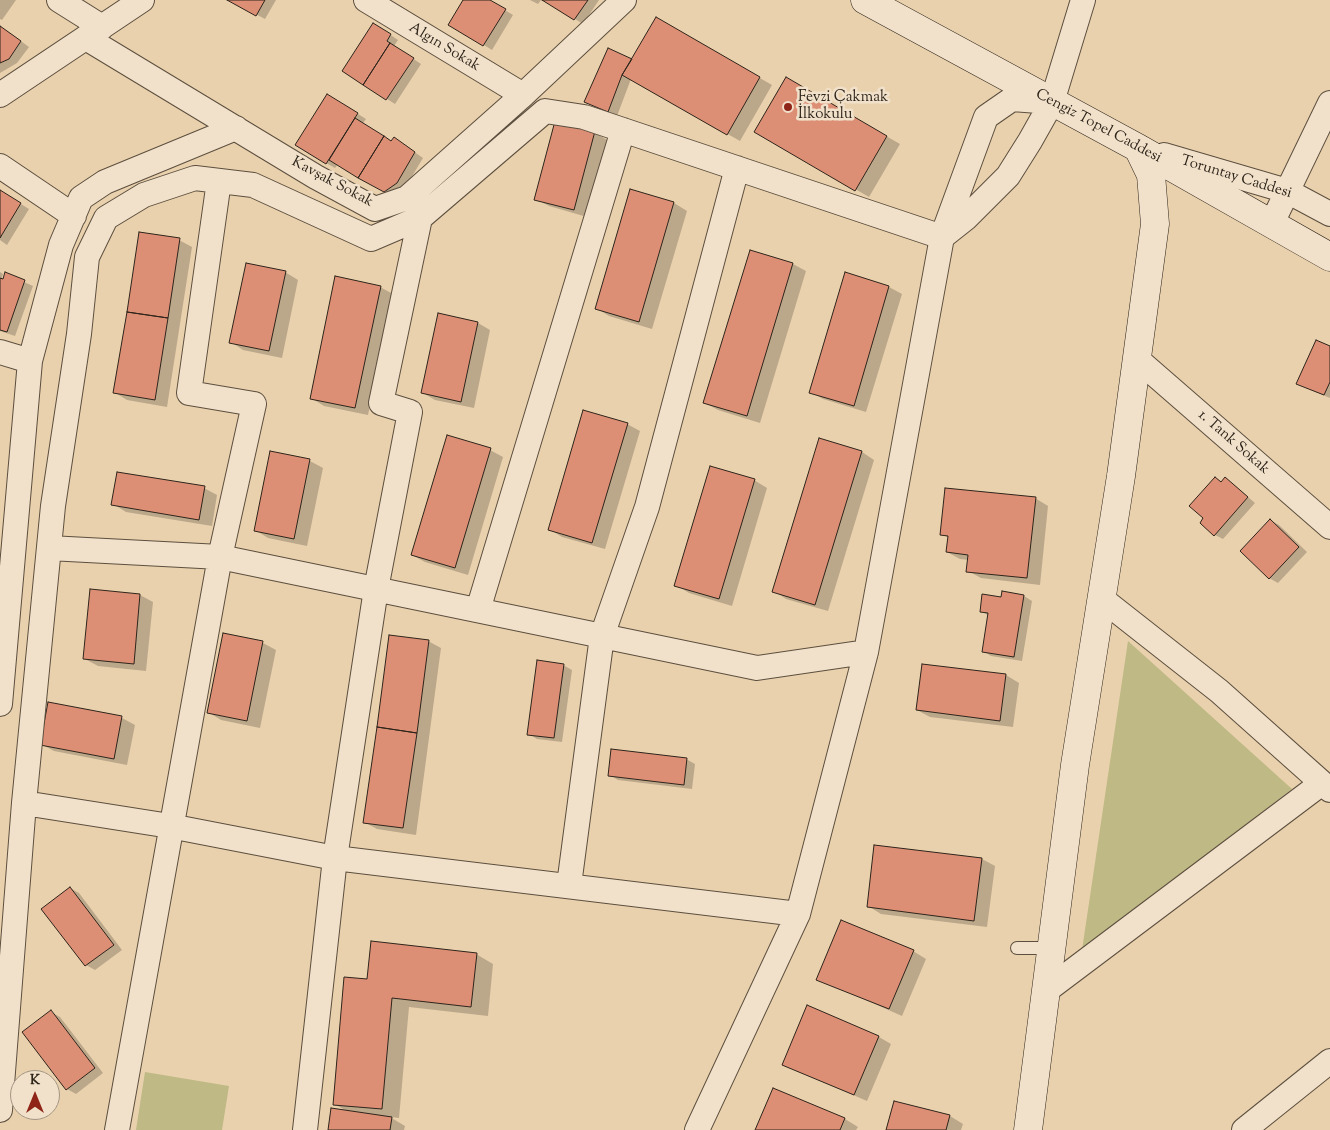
<!DOCTYPE html>
<html>
<head>
<meta charset="utf-8">
<style>
  body { margin:0 }
  #map { position:relative; width:1330px; height:1130px; overflow:hidden; background:#ead1ad; font-family:"Sorts Mill Goudy",serif }
  canvas { display:block }
  .north { position:absolute; left:10px; top:1070px; width:50px; height:50px; box-sizing:border-box; background:#f1e1ca; border:1px solid #a39584; border-radius:50%; rotate:0deg; font-size:14px; font-weight:700; line-height:20px; text-align:center; color:#2d241a }
  .north::after { content:''; display:block; margin:auto; width:18px; height:22px; background:#8f2418; clip-path:polygon(50% 0,100% 100%,50% 72%,0 100%) }
</style>
</head>
<body>
<div id="map">
<canvas width="1330" height="1130"></canvas>
<div class="north">K</div>
</div>
<script>
const context = document.querySelector('canvas').getContext('2d');
context.lineJoin = 'round';
function fill(path, color) {
  context.fillStyle = color;
  context.fill(path, 'evenodd');
}
function poly(rows) {
  const path = new Path2D();
  for (const r of rows) {
    path.moveTo(r[0], r[1]);
    for (let i = 2; i < r.length; i += 2) path.lineTo(r[i], r[i + 1]);
  }
  return path;
}
function strokePath(path, color, width, dash) {
  context.strokeStyle = color;
  context.lineWidth = width;
  context.lineCap = dash ? 'butt' : 'round';
  context.setLineDash(dash || []);
  context.stroke(path);
}
function drawText(font, color, halo, rows, align = 'center') {
  context.font = font + ' "Sorts Mill Goudy",serif';
  context.lineWidth = 5;
  context.setLineDash([]);
  context.textBaseline = 'middle';
  context.strokeStyle = halo;
  context.fillStyle = color;
  for (const [text, x, y, turn = 0] of rows) {
    context.save();
    context.translate(x, y);
    context.rotate((+turn || 0) * Math.PI / 180);
    context.textAlign = isNaN(turn) ? turn : align;
    if (halo) context.strokeText(text, 0, 0);
    context.fillText(text, 0, 0);
    context.restore();
  }
}
fill(poly([
  [1128,641,1292,789,1082,950],
  [145,1072,229,1086,222,1130,136,1130]
]), '#beb985');
fill(poly([
  [0,0,16,0,2,20,0,19],
  [229,0,276,0,265,19],
  [464,0,488,0,513,15,492,50,450,24],
  [530,0,541,0,538,4],
  [545,0,599,0,583,24],
  [657,19,772,85,740,141,631,79,617,116,594,106,632,60],
  [0,26,29,47,17,63,0,73],
  [382,29,398,40,394,46,421,64,395,104,343,71],
  [786,79,900,144,869,197,756,132],
  [336,100,366,119,363,123,392,142,403,144,423,158,405,188,393,196,338,164,335,168,326,163],
  [594,132,607,140,587,217,549,206,536,199],
  [631,190,674,203,687,211,652,329,609,316,596,308],
  [0,191,29,209,7,245,0,240],
  [179,240,192,247,167,407,127,400,114,392],
  [751,252,793,264,806,271,760,423,718,410,705,403],
  [0,272,3,274,1,280,4,281,6,274,33,286,15,336,0,331],
  [285,272,298,280,282,358,243,350,231,342],
  [846,274,889,287,902,294,866,412,823,399,811,392],
  [380,287,393,294,368,415,324,406,311,398],
  [478,323,490,330,474,408,435,400,423,393],
  [1330,348,1330,398,1306,388],
  [627,424,640,431,605,549,562,537,549,529],
  [490,450,503,457,468,575,425,562,412,555],
  [862,452,874,460,828,611,786,599,774,591],
  [271,453,310,461,323,468,307,546,268,538,255,530],
  [1215,478,1222,482,1225,479,1233,484,1255,503,1223,539,1215,535,1205,518],
  [754,480,767,488,732,606,689,593,676,585],
  [204,488,217,495,212,526,126,512,113,504],
  [1035,498,1048,506,1040,585,981,578,968,571,969,560,960,559,947,552,949,538,942,534],
  [1270,520,1279,525,1307,552,1278,583,1269,578],
  [92,591,140,595,153,602,146,671,98,666,85,659],
  [1024,596,1032,601,1022,661,991,656,983,651,989,616,981,611,1002,599],
  [224,635,263,643,276,650,260,728,221,720,208,712],
  [428,641,441,648,416,835,377,829,364,822],
  [563,665,572,670,562,742,537,739,529,734],
  [923,665,1006,675,1019,683,1013,727,930,717,917,710],
  [49,704,122,718,135,725,127,765,54,751,41,744],
  [686,759,695,764,692,789,618,780,610,775],
  [982,859,995,866,987,927,881,914,868,906],
  [70,888,79,893,122,950,95,970,86,965,43,909],
  [913,951,926,959,902,1016,818,979],
  [476,954,493,964,488,1016,409,1007,399,1118,390,1117,405,1126,404,1130,329,1130,347,1111,334,1104,368,980],
  [51,1012,60,1017,103,1073,76,1094,67,1089],
  [879,1037,891,1044,867,1101,783,1065],
  [773,1090,845,1119,858,1127,856,1130,757,1130],
  [895,1102,950,1116,963,1124,961,1130,888,1130]
]), '#0003');
const building = poly([
  [227,0,265,0,256,16,227,0],
  [463,0,490,0,506,9,483,46,448,25,463,0],
  [542,0,588,0,574,20,542,0],
  [656,17,760,77,727,135,622,75,656,17],
  [373,23,391,34,387,41,390,43,363,85,342,71,373,23],
  [0,26,21,41,9,59,0,63,0,26],
  [390,43,414,58,386,100,363,85,390,43],
  [608,48,632,59,622,75,608,112,584,102,608,48],
  [786,77,887,136,855,191,754,132,786,77],
  [327,94,358,113,326,164,295,145,327,94],
  [355,118,384,136,358,178,329,160,355,118],
  [555,121,595,131,574,210,534,200,555,121],
  [384,136,391,141,394,137,415,152,397,183,384,192,358,178,384,136],
  [630,189,674,202,639,322,595,309,630,189],
  [0,190,21,203,0,238,0,190],
  [139,232,180,238,168,318,127,312,139,232],
  [750,250,793,263,747,416,703,403,750,250],
  [246,263,286,271,269,351,229,343,246,263],
  [5,272,25,280,7,332,0,330,0,278,3,279,5,272],
  [845,272,889,286,854,406,809,393,845,272],
  [335,276,381,286,355,408,310,399,335,276],
  [127,312,168,318,155,400,113,393,127,312],
  [438,313,478,322,461,402,421,393,438,313],
  [1316,340,1330,346,1330,382,1324,395,1296,384,1316,340],
  [583,410,628,423,592,543,548,530,583,410],
  [447,435,491,448,455,568,411,555,447,435],
  [819,438,862,451,815,605,772,592,819,438],
  [270,451,310,459,294,539,254,531,270,451],
  [710,466,755,479,719,599,674,586,710,466],
  [117,472,205,486,199,520,111,505,117,472],
  [1215,477,1221,482,1225,477,1248,497,1214,536,1200,523,1203,518,1189,506,1215,477],
  [945,488,1036,497,1027,578,966,572,968,555,946,552,948,536,940,535,945,488],
  [1270,519,1299,547,1269,579,1240,551,1270,519],
  [90,589,140,594,134,664,83,659,90,589],
  [1002,591,1024,595,1014,657,982,652,988,613,980,612,982,594,1001,597,1002,591],
  [223,633,263,641,247,721,207,713,223,633],
  [389,635,429,640,417,733,377,727,389,635],
  [537,660,564,664,554,738,527,735,537,660],
  [922,664,1006,674,1000,721,916,710,922,664],
  [48,702,122,716,114,759,40,745,48,702],
  [377,727,417,733,403,828,363,823,377,727],
  [611,749,687,758,684,785,608,776,611,749],
  [874,845,982,858,974,921,867,907,874,845],
  [70,887,114,945,85,966,41,909,70,887],
  [841,920,914,950,889,1009,816,980,841,920],
  [371,941,477,953,471,1007,392,998,382,1109,333,1105,344,977,367,979,371,941],
  [807,1005,879,1036,854,1095,782,1065,807,1005],
  [51,1010,95,1068,66,1090,22,1032,51,1010],
  [773,1088,845,1118,840,1130,755,1130,773,1088],
  [894,1101,950,1115,946,1130,886,1130,894,1101],
  [331,1108,392,1117,390,1130,328,1130,331,1108]
]);
fill(building, '#dd8f76');
strokePath(building, '#2d241a', 1);
const lane = poly([
  [1017,948,1052,948]
]);
const street = poly([
  [59,0,102,27],
  [366,0,523,95],
  [86,38,316,177,375,209,407,198,523,95,624,0],
  [0,95,142,0],
  [1164,155,1287,191,1330,214],
  [0,166,74,216],
  [1272,223,1330,103],
  [942,237,966,218,1008,176,1030,141,1052,102,1083,0],
  [0,352,30,361],
  [1137,359,1330,527],
  [49,548,220,557,757,668,866,652],
  [1102,599,1219,691,1330,790],
  [478,610,623,130],
  [0,704,30,361,61,245,81,198,105,182,236,128],
  [24,803,170,826,335,858,798,914],
  [569,885,602,636,647,507,737,168],
  [1047,990,1322,783],
  [0,1110,24,803,53,506,79,334,87,257,106,218,144,195,195,178,253,185,371,239,420,218,545,111,584,117,942,237],
  [117,1130,220,557,254,404,189,393,219,181],
  [305,1130,335,858,376,589,410,412,381,403,420,218],
  [697,1130,798,914,866,652,942,237,986,117,1012,99,1052,102],
  [1244,1130,1330,1061]
]);
const secondary = poly([
  [865,0,1138,148,1330,257],
  [1028,1130,1075,765,1121,476,1155,224,1151,175,1138,148]
]);
strokePath(lane, '#5c4f3f', 14);
strokePath(street, '#5c4f3f', 26);
strokePath(secondary, '#2d241a', 29);
strokePath(lane, '#f1e1ca', 12);
strokePath(street, '#f1e1ca', 24);
strokePath(secondary, '#f1e1ca', 28);
for (const [x, y, r, color] of [
  [788,107,5,"#8f2418"]
]) {
  const dot = new Path2D();
  dot.arc(x, y, r, 0, 2 * Math.PI);
  context.fillStyle = color;
  context.fill(dot);
  strokePath(dot, '#f1e1ca', 2);
}
drawText('15px', '#2d241a', '#f1e1ca', [
  ["Algın Sokak",444,48,31],
  ["Cengiz Topel Caddesi",1098,127,28],
  ["Toruntay Caddesi",1236,178,17],
  ["Kavşak Sokak",332,183,28],
  ["1. Tank Sokak",1233,443,41]
]);
drawText('15px', '#2d241a', '#f1e1ca', [
  ["Fevzi Çakmak",798,98],
  ["İlkokulu",798,115]
], 'left');
</script>
</body>
</html>
